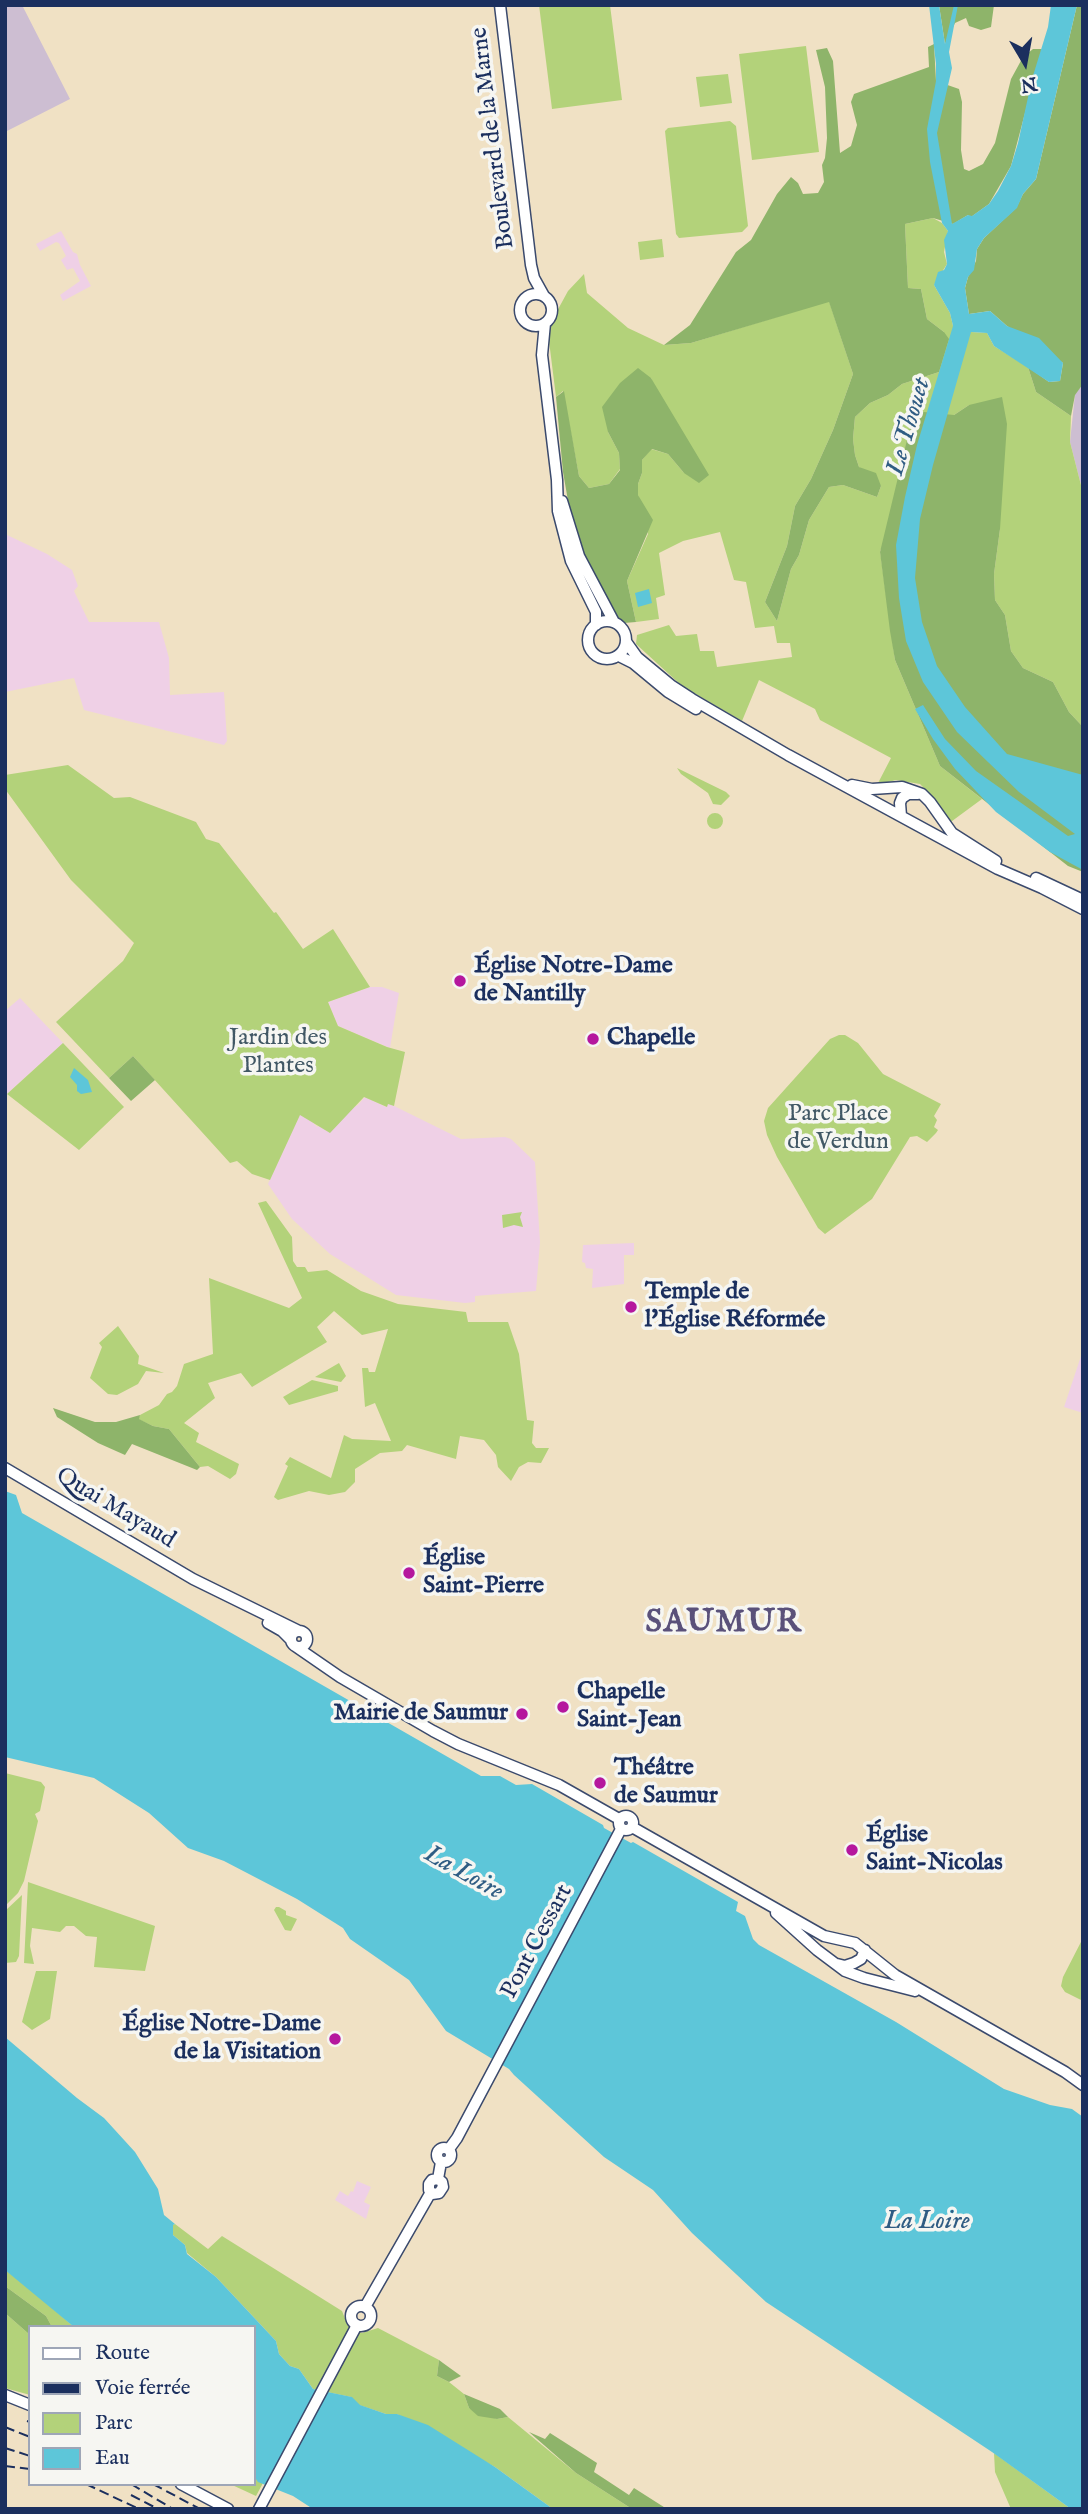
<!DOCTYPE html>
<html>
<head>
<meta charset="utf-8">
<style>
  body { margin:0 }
  #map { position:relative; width:1088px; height:2514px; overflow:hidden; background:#f0e1c4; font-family:"IM FELL English",serif }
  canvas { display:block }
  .frame { position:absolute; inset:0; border:7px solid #1b2f5e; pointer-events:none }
  .legend { position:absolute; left:28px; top:2325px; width:228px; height:161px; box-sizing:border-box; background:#f6f6f2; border:2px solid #9ea6b7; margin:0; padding:9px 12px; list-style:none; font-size:21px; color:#1b2f5e }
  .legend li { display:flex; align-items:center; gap:14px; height:35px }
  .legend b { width:35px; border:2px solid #9ea6b7 }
  .north { position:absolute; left:990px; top:28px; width:70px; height:70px; -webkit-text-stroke:5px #f6f6f2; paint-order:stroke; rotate:170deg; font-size:19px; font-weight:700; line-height:28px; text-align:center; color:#1b2f5e }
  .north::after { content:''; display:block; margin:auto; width:24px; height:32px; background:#1b2f5e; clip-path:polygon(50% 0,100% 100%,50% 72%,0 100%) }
</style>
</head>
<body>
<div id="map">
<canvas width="1088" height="2514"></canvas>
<div class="frame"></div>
<ul class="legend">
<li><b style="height:9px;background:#fff"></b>Route</li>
<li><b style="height:9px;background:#1b2f5e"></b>Voie ferrée</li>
<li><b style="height:19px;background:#b3d27a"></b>Parc</li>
<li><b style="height:19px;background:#5dc6d9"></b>Eau</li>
</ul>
<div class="north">N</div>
</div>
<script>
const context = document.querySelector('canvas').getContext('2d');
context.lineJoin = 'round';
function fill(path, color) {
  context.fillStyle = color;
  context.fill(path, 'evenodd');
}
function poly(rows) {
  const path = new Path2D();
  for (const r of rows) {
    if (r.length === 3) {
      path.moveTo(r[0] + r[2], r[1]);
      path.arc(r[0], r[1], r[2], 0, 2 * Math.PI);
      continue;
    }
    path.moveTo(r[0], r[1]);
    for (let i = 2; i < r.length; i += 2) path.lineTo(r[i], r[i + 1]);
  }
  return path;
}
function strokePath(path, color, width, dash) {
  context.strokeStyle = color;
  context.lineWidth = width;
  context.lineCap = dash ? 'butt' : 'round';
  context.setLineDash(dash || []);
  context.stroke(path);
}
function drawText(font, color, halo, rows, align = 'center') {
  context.font = font + ' "IM FELL English",serif';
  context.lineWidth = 7;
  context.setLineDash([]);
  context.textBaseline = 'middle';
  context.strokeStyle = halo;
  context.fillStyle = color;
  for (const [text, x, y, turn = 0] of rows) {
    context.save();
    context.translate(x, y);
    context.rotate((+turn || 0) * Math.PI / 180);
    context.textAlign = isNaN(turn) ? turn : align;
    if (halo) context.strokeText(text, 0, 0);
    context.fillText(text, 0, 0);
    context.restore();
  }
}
fill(poly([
  [61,231,73,252,77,254,80,265,91,286,63,301,60,295,80,281,73,268,67,270,61,260,66,256,59,243,56,242,40,251,36,244],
  [5,534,47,554,72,570,78,586,74,591,89,622,159,622,169,658,170,695,224,692,227,741,224,745,84,710,74,678,5,692],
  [370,987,382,987,399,993,390,1048,338,1026,328,1002],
  [20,998,63,1043,7,1094,5,1011],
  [365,1097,386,1107,388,1103,461,1139,505,1137,511,1139,535,1162,540,1242,536,1291,475,1296,475,1302,465,1303,396,1295,330,1254,292,1219,268,1184,300,1114,310,1119,317,1127,358,1105],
  [634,1243,634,1255,624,1255,624,1284,592,1288,593,1269,586,1268,585,1263,582,1262,583,1245],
  [1083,1350,1083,1413,1064,1407],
  [357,2181,371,2187,364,2202,370,2205,366,2219,335,2200,340,2191,348,2196,351,2191,353,2192]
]), '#efd0e6');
fill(poly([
  [5,5,22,5,70,99,5,132],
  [1083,384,1083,493,1070,442,1075,394]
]), '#cdbed2');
fill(poly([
  [539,5,610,5,622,100,552,109],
  [806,46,819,152,752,160,739,54],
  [728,74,732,103,700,107,696,77],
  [730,121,736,126,748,226,742,232,679,238,676,234,665,131,668,128],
  [933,218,942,223,948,231,944,252,947,264,934,285,950,313,953,326,971,332,987,333,994,346,1028,367,1036,392,1071,416,1070,442,1083,493,1083,727,1069,712,1053,682,1023,668,1011,651,1005,615,995,600,994,574,1000,529,969,405,954,415,880,551,895,660,940,766,982,799,948,824,933,797,920,784,896,780,877,785,891,758,820,720,815,709,759,680,742,721,682,686,636,644,637,635,669,625,676,636,697,634,700,651,714,651,717,667,792,657,790,643,777,643,774,626,755,628,746,582,734,580,720,532,683,541,659,553,665,595,656,598,659,619,636,622,627,581,648,534,638,495,638,484,642,473,642,460,651,449,668,454,684,473,651,378,608,432,619,453,620,469,609,484,589,488,579,476,563,391,556,397,549,341,550,324,568,291,584,274,587,293,628,328,664,345,691,343,829,301,853,374,833,430,811,479,795,506,787,546,765,602,777,621,791,569,799,555,809,520,829,487,843,485,877,497,881,486,859,467,855,455,853,439,855,417,870,403,888,395,902,384,939,372,944,332,927,319,921,289,908,288,905,224],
  [662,239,664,257,640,260,638,242],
  [68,765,114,798,130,797,196,822,206,839,219,843,274,913,276,912,303,949,333,929,370,987,328,1002,338,1026,387,1047,405,1052,394,1106,388,1104,387,1107,364,1097,330,1133,300,1115,270,1180,252,1174,237,1161,230,1163,133,1056,109,1078,56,1022,123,961,134,943,71,880,5,789,5,775],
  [677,768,726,792,730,796,721,805,713,804,708,793,681,774],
  [715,821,8],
  [839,1035,845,1035,858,1043,883,1074,941,1104,934,1116,937,1120,934,1127,938,1130,936,1133,927,1142,917,1136,910,1137,872,1199,825,1234,818,1228,777,1157,767,1135,764,1121,768,1108,830,1039],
  [63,1043,124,1107,79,1150,7,1094],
  [266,1201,292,1237,293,1261,297,1267,305,1267,308,1272,327,1270,361,1291,398,1304,466,1312,468,1322,508,1322,519,1354,527,1420,534,1421,532,1443,536,1448,549,1448,541,1463,528,1462,519,1467,511,1481,498,1467,496,1455,484,1440,460,1436,456,1459,407,1445,402,1451,380,1453,355,1469,355,1482,345,1492,329,1495,309,1491,278,1500,274,1497,288,1466,285,1464,290,1457,331,1478,344,1435,352,1439,391,1441,375,1403,365,1407,362,1368,368,1368,369,1372,375,1372,388,1329,362,1335,334,1311,317,1327,327,1342,252,1387,241,1373,208,1383,215,1398,184,1423,199,1433,196,1442,239,1464,236,1474,230,1479,208,1466,200,1467,169,1429,153,1426,138,1419,140,1415,159,1405,167,1394,172,1392,177,1386,184,1364,213,1354,209,1278,289,1308,302,1298,258,1203],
  [522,1212,520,1217,523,1227,514,1225,503,1228,502,1215],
  [118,1326,139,1356,138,1364,164,1373,146,1371,138,1384,117,1395,108,1394,90,1378,102,1347,99,1343],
  [339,1363,346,1376,341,1382,315,1377],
  [312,1380,338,1386,338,1391,289,1405,283,1397],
  [5,1773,41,1782,45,1787,40,1811,35,1814,38,1821,24,1881,18,1893,5,1906],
  [28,1882,155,1926,145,1971,94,1967,97,1937,86,1936,74,1926,66,1926,60,1932,32,1928,30,1946,34,1964,24,1963],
  [22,1895,19,1956,16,1962,5,1963,5,1911],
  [276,1907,279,1907,286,1911,286,1915,297,1919,291,1931,285,1930,274,1910],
  [1083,1938,1083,2001,1065,1992,1061,1986,1063,1977],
  [36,1971,57,1971,50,2019,32,2030,22,2022],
  [175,2224,208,2249,222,2236,342,2311,348,2326,362,2333,378,2328,439,2360,437,2376,449,2382,464,2394,469,2408,497,2419,508,2417,576,2473,632,2509,553,2509,495,2467,397,2414,386,2414,359,2405,351,2397,313,2389,299,2369,290,2366,279,2354,276,2341,216,2277,187,2253,185,2245,173,2235,173,2225],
  [5,2270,26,2285,74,2327,52,2327,46,2316,5,2286],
  [5,2313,30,2335,30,2395,5,2388],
  [994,2453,1071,2509,1011,2509,995,2472],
  [254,2476,263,2483,256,2496,230,2484,254,2484]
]), '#b3d27a');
fill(poly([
  [939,5,994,5,991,27,981,30,969,26,966,18,955,23,945,44],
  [1077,5,1083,5,1083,384,1075,395,1071,416,1036,392,1028,367,1049,382,1060,381,1063,363,1007,326,990,311,969,314,965,288,968,277,976,261,977,249,984,238,1016,208,1023,194,1036,179],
  [934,44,936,81,959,89,962,102,961,150,964,169,969,171,983,164,995,143,1011,79,1023,57,1033,49,1042,49,1011,166,989,204,971,217,968,215,953,224,933,218,905,224,908,288,921,289,927,319,944,332,949,339,939,372,902,384,888,395,870,403,855,417,853,439,855,455,859,467,876,473,881,486,877,497,843,485,829,487,809,520,799,555,791,569,777,621,765,602,787,546,795,506,811,479,833,430,853,374,829,302,691,343,664,345,690,325,736,252,751,240,777,194,791,177,798,183,803,194,818,193,824,182,822,165,825,158,827,138,825,87,816,50,827,48,833,61,840,153,851,146,857,125,851,102,854,94,929,67,928,47],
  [638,368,651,378,709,475,699,483,684,473,668,454,652,449,642,460,642,473,638,484,638,495,653,520,627,581,636,622,624,623,613,616,585,562,571,518,563,472,556,397,564,391,579,476,589,488,609,484,620,470,619,453,608,432,602,407,620,383],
  [1002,397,1007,424,1000,529,994,574,995,600,1005,615,1011,651,1023,668,1053,682,1069,712,1083,727,1083,872,1068,866,940,766,895,660,890,631,880,552,914,411,954,415,969,405],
  [133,1056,155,1080,131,1101,109,1078],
  [53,1408,95,1422,116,1422,140,1415,139,1419,153,1426,169,1429,200,1467,197,1470,132,1444,125,1455,98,1443,57,1417],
  [5,2286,46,2316,52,2327,30,2327,30,2335,5,2313],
  [439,2360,443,2363,461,2376,449,2382,437,2376],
  [464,2394,500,2409,508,2417,497,2419,478,2416,469,2408],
  [529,2432,545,2439,550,2433,597,2463,594,2472,629,2495,634,2488,667,2509,632,2509,576,2473]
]), '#8eb46a');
fill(poly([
  [929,5,939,5,945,44,954,5,958,5,949,52,952,68,937,133,952,224,968,215,972,216,989,204,998,191,1011,166,1018,143,1032,79,1048,27,1051,5,1077,5,1036,179,1023,194,1017,208,984,238,977,249,974,270,968,277,965,288,969,314,990,311,1007,326,1039,338,1063,363,1060,381,1049,382,994,346,987,333,971,332,933,465,920,519,915,578,922,622,937,666,965,707,1007,754,1083,775,1083,870,1050,852,996,812,955,769,933,739,915,709,923,705,945,739,976,771,1068,836,1075,834,1019,792,957,732,923,682,906,641,899,598,896,545,905,497,917,445,953,326,950,313,934,285,938,272,944,270,947,264,944,240,948,231,942,223,930,162,927,129,936,81,936,64],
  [649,589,652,603,638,607,635,593],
  [74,1068,88,1080,92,1092,81,1094,77,1091,77,1085,70,1077],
  [5,1491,16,1495,22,1513,481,1776,500,1776,516,1785,532,1784,603,1825,604,1828,631,1843,633,1842,738,1902,736,1911,745,1916,753,1939,759,1945,896,2022,1004,2089,1050,2105,1072,2109,1083,2117,1083,2509,1071,2509,992,2452,766,2302,692,2233,653,2190,604,2157,514,2075,509,2069,446,2031,409,1980,350,1939,343,1928,297,1899,224,1861,188,1848,149,1813,94,1778,5,1757],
  [5,2037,77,2098,104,2118,135,2152,158,2189,164,2215,175,2224,173,2225,173,2235,185,2245,187,2254,216,2277,276,2341,279,2354,290,2366,299,2369,313,2389,352,2397,360,2405,386,2414,397,2414,428,2425,495,2467,553,2509,313,2509,293,2496,258,2482,254,2476,254,2327,74,2327,5,2270]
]), '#5dc6d9');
const major = poly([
  [500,5,531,265,534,278,544,296],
  [536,310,16],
  [545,323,542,355,557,480,558,511,571,561,596,612,596,625],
  [562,501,579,556,614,622],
  [607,640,19],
  [627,643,637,657,672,686,692,699,788,755,998,869,1042,888,1083,909],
  [619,656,633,663,668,692,696,709],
  [852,785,872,789,902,787,922,794,930,802,952,833,996,861],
  [901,816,900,803,902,798,908,794,918,794],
  [1036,878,1083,900],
  [5,1468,193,1579,299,1631],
  [268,1623,282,1631,291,1640],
  [299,1639,8],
  [295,1646,340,1677,433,1731,458,1744,559,1785,619,1819],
  [626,1823,7],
  [632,1827,824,1936,855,1943,895,1975,1065,2072,1083,2085],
  [776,1913,817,1950,845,1971,864,1978,915,1991],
  [837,1964,845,1966,854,1963,861,1959,865,1950],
  [444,2155,7],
  [449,2149,457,2138,621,1829],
  [438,2179,432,2180,429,2184,429,2190,432,2194,439,2193,443,2187,442,2182,438,2179,441,2162],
  [361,2316,10],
  [365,2307,431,2192],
  [5,2395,30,2405],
  [181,2484,228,2509],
  [259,2509,357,2325]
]);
strokePath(major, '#3b4a6d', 13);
strokePath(major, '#fff', 10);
strokePath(poly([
  [27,2421,30,2422],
  [5,2427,30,2437],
  [5,2448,30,2456],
  [5,2466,30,2469],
  [86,2484,139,2509],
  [131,2484,173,2509],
  [153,2484,200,2509],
  [131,2495,158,2509]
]), '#1b2f5e', 2, [10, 5]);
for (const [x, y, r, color] of [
  [460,981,7,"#b5179e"],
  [593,1039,7,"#b5179e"],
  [631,1307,7,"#b5179e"],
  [409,1573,7,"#b5179e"],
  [563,1707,7,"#b5179e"],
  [522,1714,7,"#b5179e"],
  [600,1783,7,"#b5179e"],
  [852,1850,7,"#b5179e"],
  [335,2039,7,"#b5179e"]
]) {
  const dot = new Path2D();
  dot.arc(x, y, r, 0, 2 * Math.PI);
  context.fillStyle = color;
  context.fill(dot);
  strokePath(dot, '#f6f6f2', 2.5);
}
drawText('24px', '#1b2f5e', '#f6f6f2', [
  ["Boulevard de la Marne",494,138,-97],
  ["Quai Mayaud",115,1509,31],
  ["Pont Cessart",538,1942,-62]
]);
drawText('bold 24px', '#1b2f5e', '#f6f6f2', [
  ["Église Notre-Dame",474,967],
  ["de Nantilly",474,995],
  ["Chapelle",607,1039],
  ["Temple de",645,1293],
  ["l'Église Réformée",645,1321],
  ["Église",423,1559],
  ["Saint-Pierre",423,1587],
  ["Chapelle",577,1693],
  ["Saint-Jean",577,1721],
  ["Mairie de Saumur",508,1714,"right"],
  ["Théâtre",614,1769],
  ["de Saumur",614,1797],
  ["Église",866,1836],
  ["Saint-Nicolas",866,1864],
  ["Église Notre-Dame",321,2025,"right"],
  ["de la Visitation",321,2053,"right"]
], 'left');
drawText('24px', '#415865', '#f6f6f2', [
  ["Jardin des",278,1039],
  ["Plantes",278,1067],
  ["Parc Place",838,1115],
  ["de Verdun",838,1143]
]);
drawText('italic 26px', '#2f5c83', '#f6f6f2', [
  ["Le Thouet",910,427,-74],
  ["La Loire",463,1874,29],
  ["La Loire",927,2223]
]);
context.letterSpacing = '2px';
drawText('bold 32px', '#5a517a', '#f6f6f2', [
  ["SAUMUR",724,1624]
]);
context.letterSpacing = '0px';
</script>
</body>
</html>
